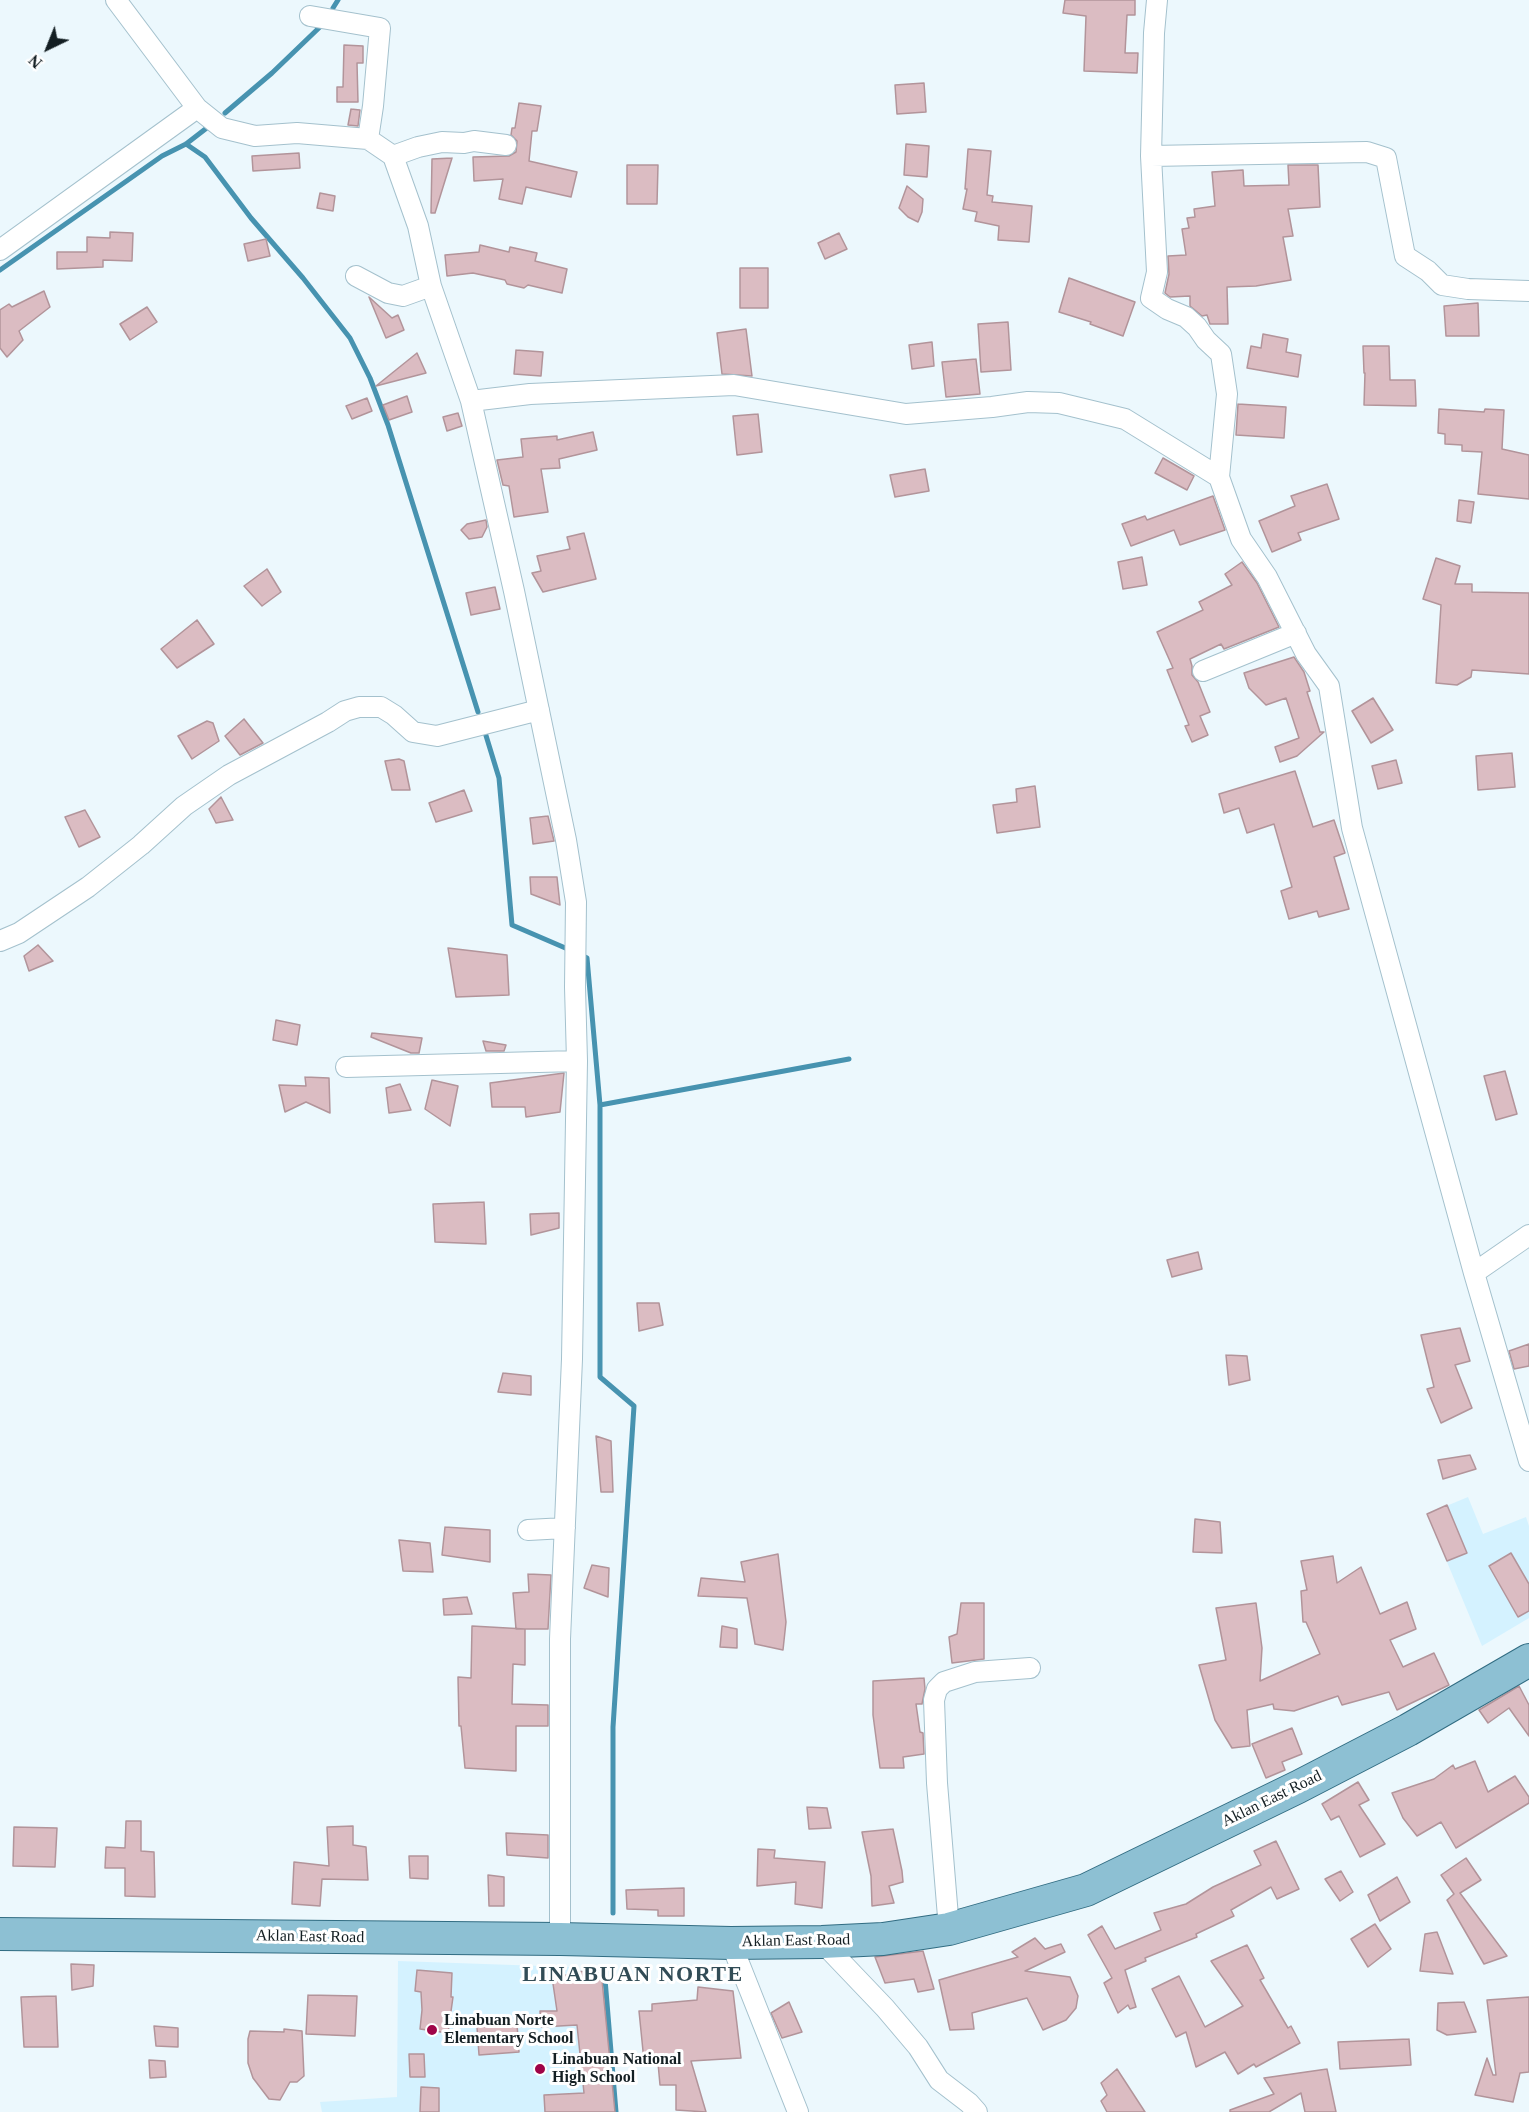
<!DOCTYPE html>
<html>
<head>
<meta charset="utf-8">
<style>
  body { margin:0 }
  #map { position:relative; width:1529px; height:2112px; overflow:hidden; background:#ecf8fd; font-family:"Times New Roman",serif }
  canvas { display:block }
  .north { position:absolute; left:18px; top:18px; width:60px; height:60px; -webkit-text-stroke:4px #fff; paint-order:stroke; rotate:223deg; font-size:16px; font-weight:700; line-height:24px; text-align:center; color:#141f23 }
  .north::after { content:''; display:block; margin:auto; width:21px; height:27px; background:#141f23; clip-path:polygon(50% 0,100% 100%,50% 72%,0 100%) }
</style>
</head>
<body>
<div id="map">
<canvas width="1529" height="2112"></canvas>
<div class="north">N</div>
</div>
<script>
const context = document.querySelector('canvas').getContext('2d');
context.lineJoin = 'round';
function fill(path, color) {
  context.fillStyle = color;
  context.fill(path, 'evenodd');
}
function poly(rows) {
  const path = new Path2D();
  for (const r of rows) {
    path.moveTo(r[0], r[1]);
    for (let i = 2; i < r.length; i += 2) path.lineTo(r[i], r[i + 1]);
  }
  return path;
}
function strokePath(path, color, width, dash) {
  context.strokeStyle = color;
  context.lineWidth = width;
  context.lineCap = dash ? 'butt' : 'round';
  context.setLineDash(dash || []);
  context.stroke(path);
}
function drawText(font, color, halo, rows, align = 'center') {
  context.font = font + ' "Times New Roman",serif';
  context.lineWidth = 6;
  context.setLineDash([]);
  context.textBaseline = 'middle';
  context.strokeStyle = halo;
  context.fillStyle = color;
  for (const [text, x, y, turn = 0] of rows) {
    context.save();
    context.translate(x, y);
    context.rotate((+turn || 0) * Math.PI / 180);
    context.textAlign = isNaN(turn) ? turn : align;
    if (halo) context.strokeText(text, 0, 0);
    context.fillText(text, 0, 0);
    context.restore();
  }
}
fill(poly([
  [1468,1497,1483,1534,1526,1517,1529,1526,1529,1618,1482,1646,1427,1514],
  [398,1961,571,1967,577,2026,607,2025,617,2112,322,2112,320,2102,397,2097]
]), '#d4f2ff');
strokePath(poly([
  [333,8,338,0],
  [225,113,272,73,323,24],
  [186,144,205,157,251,218,303,278,350,338,370,378,388,425,478,712],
  [0,270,128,180,162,156,186,144,208,127],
  [484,729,499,778,512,925,570,950],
  [581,955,587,958,600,1105,600,1377,634,1406,613,1727,613,1913],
  [600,1105,849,1059],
  [604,1967,616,2112]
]), '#4793b0', 5);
const building = poly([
  [1065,0,1135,0,1135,15,1127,15,1125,53,1138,53,1137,73,1084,71,1086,16,1063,13,1065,0],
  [344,45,363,46,363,63,357,63,358,102,337,102,337,87,343,87,344,45],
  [924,83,926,112,897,114,895,85,924,83],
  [519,103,541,106,537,131,532,131,529,161,577,172,571,197,526,187,522,204,499,199,503,179,474,181,473,157,509,156,516,152,517,141,511,135,512,128,515,128,519,103],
  [351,109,360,110,358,126,348,125,351,109],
  [906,144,929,146,927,177,904,175,906,144],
  [968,149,991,151,987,195,993,196,992,202,1032,206,1029,242,998,240,999,226,975,221,977,212,963,209,967,189,965,189,968,149],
  [299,153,300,168,253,171,252,156,299,153],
  [452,158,435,213,431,213,432,159,452,158],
  [627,165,658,165,657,204,627,204,627,165],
  [1288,165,1318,165,1320,207,1288,209,1293,236,1283,237,1291,280,1256,286,1227,287,1228,324,1210,324,1207,315,1202,316,1190,306,1190,296,1170,297,1165,293,1169,274,1168,256,1186,255,1182,229,1189,228,1187,218,1195,217,1194,209,1215,206,1212,172,1243,170,1244,186,1289,185,1288,165],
  [907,186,923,199,922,212,918,222,908,217,899,208,907,186],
  [320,193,335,196,333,211,317,208,320,193],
  [110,232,133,233,132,261,103,260,103,267,57,269,57,252,87,252,87,237,110,238,110,232],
  [839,233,847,249,825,259,818,243,839,233],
  [266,239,270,256,248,261,244,244,266,239],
  [480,245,509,252,510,247,537,253,535,261,567,269,562,293,528,285,524,288,507,284,505,280,473,273,447,276,445,255,479,252,480,245],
  [740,268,768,268,768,308,740,308,740,268],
  [1069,278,1135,302,1123,336,1090,324,1091,322,1059,312,1069,278],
  [44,291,50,307,19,331,23,340,7,357,0,348,0,310,9,304,12,307,44,291],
  [369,297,392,318,398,315,404,330,386,338,369,297],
  [1478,303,1479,336,1446,336,1444,306,1478,303],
  [147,307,157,322,130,340,120,324,147,307],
  [1008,322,1011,370,981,372,978,324,1008,322],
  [746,329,752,376,722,374,717,333,746,329],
  [1263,334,1288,339,1286,352,1301,355,1298,377,1247,368,1251,346,1261,348,1263,334],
  [932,342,934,366,912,369,909,345,932,342],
  [1363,346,1389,346,1390,380,1415,380,1416,406,1364,405,1365,373,1364,373,1363,346],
  [516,350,543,352,541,376,514,374,516,350],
  [417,353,426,373,376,386,417,353],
  [976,359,980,394,946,397,942,362,976,359],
  [407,396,412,412,389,420,383,405,407,396],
  [367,398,372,411,352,419,346,406,367,398],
  [1238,404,1286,407,1284,438,1236,435,1238,404],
  [1439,409,1484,412,1485,409,1504,410,1502,449,1529,455,1529,499,1478,494,1482,452,1462,451,1462,445,1445,444,1445,434,1438,433,1439,409],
  [458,413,462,426,447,431,443,417,458,413],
  [758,414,762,452,737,455,733,416,758,414],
  [593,432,597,450,559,459,560,468,541,469,548,512,514,517,509,486,503,485,497,460,523,457,521,439,557,436,557,440,593,432],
  [1163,458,1194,476,1187,490,1155,473,1163,458],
  [925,469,929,491,895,497,890,475,925,469],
  [1327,484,1339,519,1298,533,1301,540,1272,552,1259,521,1295,506,1291,496,1327,484],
  [1213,496,1225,530,1180,545,1174,530,1131,546,1122,524,1145,516,1147,520,1213,496],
  [1459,500,1474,502,1471,523,1457,521,1459,500],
  [486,520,487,527,482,537,469,539,461,530,467,524,486,520],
  [584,533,596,579,543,592,532,573,541,571,537,556,570,549,567,537,584,533],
  [1142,557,1147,585,1123,589,1118,562,1142,557],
  [1436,558,1460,566,1455,584,1472,584,1472,592,1529,593,1529,674,1472,670,1471,677,1457,685,1436,683,1441,605,1423,599,1436,558],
  [1242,562,1257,583,1279,627,1224,649,1221,644,1190,659,1192,666,1192,675,1198,682,1210,712,1200,716,1208,735,1192,742,1185,726,1189,725,1167,670,1173,668,1157,632,1203,610,1199,602,1232,585,1225,574,1242,562],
  [267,569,281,592,262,606,244,586,267,569],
  [495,587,500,609,471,615,466,593,495,587],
  [197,620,214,644,177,668,161,649,197,620],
  [1294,657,1304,672,1310,691,1307,692,1320,732,1324,732,1297,756,1280,762,1275,747,1299,738,1286,698,1266,705,1249,688,1244,673,1294,657],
  [1373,698,1393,730,1371,743,1352,711,1373,698],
  [244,719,263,743,240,755,225,736,244,719],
  [207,721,213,723,219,741,192,759,178,736,207,721],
  [1512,753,1515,787,1478,790,1476,756,1512,753],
  [399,759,404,761,410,790,392,790,385,761,399,759],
  [1396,760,1402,783,1378,789,1372,766,1396,760],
  [1295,771,1313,827,1334,820,1345,853,1334,857,1349,909,1319,917,1317,911,1289,919,1281,891,1292,887,1274,824,1247,833,1239,808,1224,813,1219,794,1295,771],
  [1035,786,1040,827,997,833,993,805,1017,802,1016,789,1035,786],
  [464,790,472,811,436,822,429,803,464,790],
  [221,797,233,820,216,823,209,809,221,797],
  [85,810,100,837,79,847,65,817,85,810],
  [548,816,554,841,533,844,530,818,548,816],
  [530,877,557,877,560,905,531,894,530,877],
  [38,945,53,961,29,971,24,956,38,945],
  [448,948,507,955,509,995,456,997,448,948],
  [276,1020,300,1025,297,1045,273,1040,276,1020],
  [372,1033,422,1038,419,1053,411,1053,371,1037,372,1033],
  [483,1041,506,1045,504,1051,486,1051,483,1041],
  [1505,1071,1517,1114,1496,1120,1484,1076,1505,1071],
  [564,1073,560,1112,526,1117,525,1107,492,1107,490,1083,564,1073],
  [305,1077,329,1078,330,1113,306,1102,285,1112,279,1085,306,1086,305,1077],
  [432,1080,458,1086,450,1126,425,1109,432,1080],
  [400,1084,411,1110,389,1113,386,1088,400,1084],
  [484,1202,486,1244,435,1242,433,1204,484,1202],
  [559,1213,559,1228,531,1235,530,1214,559,1213],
  [1198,1252,1202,1269,1172,1277,1167,1260,1198,1252],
  [637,1303,659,1303,663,1325,639,1331,637,1303],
  [1460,1328,1470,1361,1455,1365,1472,1408,1441,1423,1427,1389,1434,1387,1421,1335,1460,1328],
  [1529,1344,1529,1366,1514,1369,1509,1351,1529,1344],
  [1226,1355,1247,1356,1250,1380,1229,1385,1226,1355],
  [503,1373,531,1376,531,1395,498,1392,503,1373],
  [596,1436,611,1441,613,1492,601,1492,596,1436],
  [1470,1455,1476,1469,1443,1479,1438,1460,1470,1455],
  [1447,1505,1467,1553,1447,1561,1427,1514,1447,1505],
  [1195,1519,1220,1522,1222,1553,1193,1552,1195,1519],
  [445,1527,490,1530,490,1562,442,1555,445,1527],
  [399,1540,430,1543,433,1572,403,1571,399,1540],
  [1511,1553,1529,1584,1529,1611,1518,1617,1489,1566,1511,1553],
  [778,1554,786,1622,783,1650,755,1644,747,1598,698,1596,701,1578,745,1582,741,1562,778,1554],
  [1333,1556,1337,1583,1361,1567,1380,1614,1407,1602,1416,1629,1390,1640,1403,1667,1434,1653,1449,1685,1397,1710,1389,1692,1342,1705,1338,1696,1294,1711,1274,1709,1273,1704,1247,1710,1250,1746,1232,1748,1215,1720,1199,1665,1226,1660,1216,1608,1256,1603,1262,1648,1260,1681,1320,1654,1306,1622,1303,1622,1301,1591,1307,1590,1301,1561,1333,1556],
  [592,1565,609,1568,608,1597,584,1588,592,1565],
  [528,1574,551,1575,548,1629,516,1629,513,1593,529,1592,528,1574],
  [467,1597,472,1614,444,1615,443,1599,467,1597],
  [961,1603,984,1603,984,1659,952,1663,949,1637,957,1634,961,1603],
  [472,1626,525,1629,525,1665,513,1664,512,1704,548,1705,548,1726,516,1726,516,1771,465,1768,461,1726,459,1726,458,1677,471,1678,472,1626],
  [722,1626,737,1629,737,1648,720,1647,722,1626],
  [924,1678,925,1689,922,1704,916,1704,920,1732,923,1733,924,1754,903,1757,904,1768,880,1768,873,1715,873,1681,924,1678],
  [1519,1686,1529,1705,1529,1736,1509,1708,1488,1723,1479,1710,1519,1686],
  [1292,1728,1302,1754,1282,1762,1285,1770,1266,1778,1252,1744,1292,1728],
  [1475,1761,1488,1792,1515,1776,1529,1797,1529,1803,1456,1848,1441,1822,1417,1836,1403,1818,1392,1793,1434,1779,1453,1765,1455,1769,1475,1761],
  [1358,1782,1369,1800,1359,1805,1385,1844,1360,1857,1339,1816,1331,1820,1322,1804,1358,1782],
  [807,1807,827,1808,831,1828,809,1829,807,1807],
  [126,1821,141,1821,141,1851,154,1852,155,1897,125,1896,125,1868,105,1868,106,1847,125,1848,126,1821],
  [353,1826,353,1845,366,1847,368,1880,322,1879,320,1906,292,1904,294,1862,329,1866,327,1827,353,1826],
  [14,1827,57,1828,55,1867,13,1866,14,1827],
  [893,1829,902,1871,903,1882,889,1886,894,1903,872,1906,871,1876,862,1832,893,1829],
  [506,1833,548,1835,548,1858,507,1855,506,1833],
  [1276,1841,1299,1889,1277,1899,1271,1887,1231,1910,1234,1916,1196,1934,1197,1937,1145,1958,1146,1961,1125,1970,1136,2007,1130,2009,1128,2005,1118,2013,1104,1983,1112,1978,1088,1935,1102,1926,1115,1949,1161,1930,1154,1913,1186,1904,1213,1887,1261,1865,1254,1851,1276,1841],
  [758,1849,775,1850,774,1858,825,1862,822,1908,795,1904,796,1882,757,1886,758,1849],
  [409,1856,428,1856,428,1879,410,1878,409,1856],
  [1466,1858,1481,1880,1460,1893,1507,1956,1484,1964,1447,1900,1454,1894,1441,1875,1466,1858],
  [1341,1871,1353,1892,1340,1901,1325,1879,1341,1871],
  [488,1875,504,1877,504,1906,489,1906,488,1875],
  [1397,1877,1410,1902,1380,1921,1368,1895,1397,1877],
  [684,1888,684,1916,658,1916,658,1910,627,1909,626,1890,684,1888],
  [1375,1924,1391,1949,1368,1967,1351,1939,1375,1924],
  [1437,1932,1453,1974,1420,1971,1425,1934,1437,1932],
  [1035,1938,1045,1949,1061,1944,1065,1952,1025,1971,1070,1977,1078,1996,1076,2008,1066,2020,1043,2030,1027,1998,972,2013,974,2029,950,2030,939,1980,1018,1957,1012,1952,1035,1938],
  [1247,1945,1264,1978,1260,1980,1288,2028,1291,2026,1300,2043,1256,2067,1254,2064,1238,2074,1225,2052,1196,2067,1186,2032,1176,2037,1152,1989,1179,1976,1205,2027,1243,2006,1211,1961,1247,1945],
  [923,1951,934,1989,918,1992,914,1979,885,1983,875,1957,923,1951],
  [71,1964,94,1965,93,1986,72,1990,71,1964],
  [417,1970,452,1973,451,1997,453,1997,448,2033,420,2029,422,2010,421,1992,415,1991,417,1970],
  [601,1970,615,2112,545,2112,544,2095,584,2093,577,2025,541,2027,540,2011,557,2011,552,1977,574,1974,574,1972,601,1970],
  [698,1987,733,1991,741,2058,691,2061,706,2112,676,2110,676,2085,660,2085,658,2063,644,2061,639,2011,652,2011,652,2004,697,2000,698,1987],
  [308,1995,357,1996,355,2036,306,2034,308,1995],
  [56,1996,58,2047,24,2047,21,1997,56,1996],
  [1529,1997,1529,2072,1520,2073,1513,2102,1475,2095,1487,2058,1493,2075,1496,2075,1487,2000,1529,1997],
  [789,2002,802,2032,782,2038,771,2013,789,2002],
  [1464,2002,1476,2032,1447,2035,1437,2030,1438,2003,1464,2002],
  [517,2024,519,2052,479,2055,477,2027,517,2024],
  [154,2026,178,2028,178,2047,156,2046,154,2026],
  [284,2029,302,2031,304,2076,297,2082,290,2082,280,2100,269,2099,253,2078,248,2063,248,2039,250,2031,284,2032,284,2029],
  [1409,2039,1411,2065,1340,2069,1338,2042,1409,2039],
  [409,2054,424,2054,425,2077,410,2077,409,2054],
  [149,2060,165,2061,166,2077,150,2078,149,2060],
  [1117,2069,1145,2112,1107,2112,1101,2101,1107,2095,1101,2083,1117,2069],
  [1327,2069,1336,2112,1305,2112,1301,2093,1269,2112,1230,2112,1230,2110,1274,2094,1264,2078,1327,2069],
  [421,2087,439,2088,439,2112,420,2112,421,2087]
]);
fill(building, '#dbbcc2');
strokePath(building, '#b2949a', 1.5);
const minor = poly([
  [116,0,197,108,222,128,255,136,297,133,368,139,393,156,418,226,431,286,471,401,514,591,566,840,576,902,575,987,577,1061,572,1359,560,1639,560,1939],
  [1157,0,1154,33,1151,156,1157,272,1151,298,1167,309,1186,317,1197,327,1206,340,1221,354,1227,394,1219,477,1241,539,1267,577,1306,654,1329,686,1352,828,1474,1273,1529,1461],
  [310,16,380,28,373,106,368,139],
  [393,156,418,147,442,142,464,143,474,141,506,145],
  [1151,156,1367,152,1386,158,1405,256,1428,271,1442,285,1468,289,1529,291],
  [0,250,197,108],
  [356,276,388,293,403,296,431,286],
  [471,401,530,394,734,385,906,414,992,407,1028,402,1059,403,1125,419,1219,477],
  [1203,671,1296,633],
  [0,941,19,933,88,887,141,845,184,806,229,775,328,722,345,711,359,707,381,707,394,715,413,732,437,736,539,710],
  [346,1067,577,1061],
  [1474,1273,1529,1235],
  [528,1530,565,1528],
  [949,1929,937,1783,934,1700,937,1689,944,1682,975,1672,1030,1668],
  [822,1942,885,2008,918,2047,939,2080,969,2103,977,2112],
  [731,1943,798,2112]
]);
const primary = poly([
  [0,1934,560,1939,731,1943,822,1942,883,1939,949,1929,1086,1890,1298,1787,1408,1730,1529,1660]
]);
strokePath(minor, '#a4c1cd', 22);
strokePath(primary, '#316c82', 34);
strokePath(minor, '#fff', 20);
strokePath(primary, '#8dc0d3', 32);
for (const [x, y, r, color] of [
  [432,2030,6,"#9f0448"],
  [540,2069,6,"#9f0448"]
]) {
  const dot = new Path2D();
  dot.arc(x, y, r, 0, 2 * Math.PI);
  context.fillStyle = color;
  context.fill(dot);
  strokePath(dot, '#fff', 2);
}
drawText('16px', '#141f23', '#fff', [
  ["Aklan East Road",1272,1799,-26],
  ["Aklan East Road",310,1937,1],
  ["Aklan East Road",796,1941,-1]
]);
drawText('bold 16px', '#141f23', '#fff', [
  ["Linabuan Norte",444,2021],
  ["Elementary School",444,2039],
  ["Linabuan National",552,2060],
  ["High School",552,2078]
], 'left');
context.letterSpacing = '1.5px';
drawText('bold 22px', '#324c56', '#fff', [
  ["LINABUAN NORTE",633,1975]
]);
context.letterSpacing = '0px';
</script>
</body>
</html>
